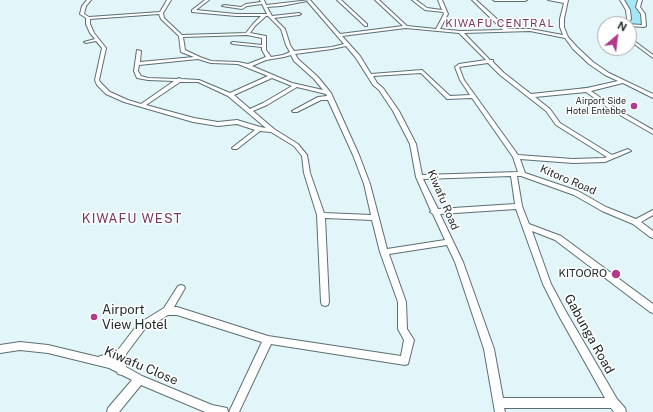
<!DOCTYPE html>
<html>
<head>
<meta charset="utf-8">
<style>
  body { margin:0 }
  #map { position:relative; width:653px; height:412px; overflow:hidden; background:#e2f6fa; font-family:"Public Sans",sans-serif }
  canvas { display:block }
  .north { position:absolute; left:597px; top:16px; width:40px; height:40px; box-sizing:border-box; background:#fff; border:1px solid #a7aaab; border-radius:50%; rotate:28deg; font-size:11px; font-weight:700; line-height:16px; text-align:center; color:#242b2d }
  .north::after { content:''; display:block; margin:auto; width:14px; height:18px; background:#b33a8d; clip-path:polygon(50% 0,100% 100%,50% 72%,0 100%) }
</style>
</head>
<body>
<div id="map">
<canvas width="653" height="412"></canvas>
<div class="north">N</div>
</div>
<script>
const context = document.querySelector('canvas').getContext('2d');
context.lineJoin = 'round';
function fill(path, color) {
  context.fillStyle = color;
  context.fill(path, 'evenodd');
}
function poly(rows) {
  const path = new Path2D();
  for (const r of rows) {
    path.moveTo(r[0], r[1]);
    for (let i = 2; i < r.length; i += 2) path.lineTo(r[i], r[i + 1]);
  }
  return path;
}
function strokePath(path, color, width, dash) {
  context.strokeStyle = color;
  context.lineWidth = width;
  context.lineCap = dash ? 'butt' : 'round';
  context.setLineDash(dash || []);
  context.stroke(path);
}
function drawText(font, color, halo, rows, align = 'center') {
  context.font = font + ' "Public Sans",sans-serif';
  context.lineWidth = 3;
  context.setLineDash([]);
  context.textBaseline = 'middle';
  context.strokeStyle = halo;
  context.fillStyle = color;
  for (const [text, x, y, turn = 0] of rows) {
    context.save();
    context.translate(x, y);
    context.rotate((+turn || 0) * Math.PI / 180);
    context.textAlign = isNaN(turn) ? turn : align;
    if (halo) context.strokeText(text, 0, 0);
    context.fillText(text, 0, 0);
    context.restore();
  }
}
fill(poly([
  [624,0,641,0,639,9,644,24,629,25,629,19]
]), '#a2e8f8');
strokePath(poly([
  [582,88,598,86]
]), '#30a6bd', 1);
const minor = poly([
  [87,0,91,0,86,6,84,14,89,17,160,12,167,0,171,0,163,13,164,18,182,35,246,33,253,24,261,16,236,16,192,12,192,10,205,0,209,0,196,10,236,14,267,14,262,4,247,6,242,9,222,6,224,5,241,7,246,4,261,2,260,0,264,0,266,5,310,0,340,34,403,26,375,0,379,0,407,26,436,29,444,14,443,12,425,10,412,0,416,0,427,8,442,10,438,0,442,0,448,14,440,29,460,31,503,30,472,0,476,0,508,29,530,29,563,35,560,27,560,19,564,3,548,0,568,0,564,19,564,27,568,37,577,47,593,62,609,73,653,94,653,98,623,83,591,91,615,108,653,130,653,134,611,110,586,92,535,97,550,109,560,123,612,155,628,149,631,151,605,162,573,163,520,159,525,173,578,191,606,207,636,219,653,210,653,215,641,222,653,231,653,238,650,237,633,224,602,211,574,195,521,176,517,176,522,206,529,224,561,236,653,304,653,313,650,312,555,240,532,231,551,284,565,310,617,399,625,408,626,412,614,412,611,408,504,408,505,412,495,412,484,349,455,262,447,245,389,254,406,302,407,329,414,340,408,364,405,365,271,344,239,412,229,412,262,342,177,315,168,315,144,330,126,354,126,367,142,376,212,405,227,408,228,412,205,412,141,385,119,412,107,412,108,408,132,380,122,375,118,374,117,372,109,368,48,353,20,350,0,353,0,345,20,342,48,345,98,357,118,350,138,324,164,308,178,286,181,285,184,286,185,288,174,307,177,307,268,336,401,356,404,340,398,329,398,302,380,252,372,220,325,218,329,302,328,305,325,306,322,305,321,302,317,215,304,173,302,156,294,146,271,132,260,131,237,149,233,149,232,148,233,147,255,130,237,124,218,126,193,122,124,102,106,94,97,85,95,80,102,48,96,41,86,43,84,42,95,39,90,33,86,24,86,18,80,14,82,6,87,0],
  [307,1,344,44,332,47,294,51,290,45,285,29,274,18,299,15,301,14,299,13,272,16,267,7,281,6,307,1],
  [159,14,161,19,179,36,181,52,194,57,140,62,141,51,137,50,134,71,137,78,148,80,174,81,141,104,128,100,110,92,101,83,99,80,106,48,94,33,90,24,90,19,159,14],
  [266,16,268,16,281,29,286,45,290,52,283,55,271,57,266,50,266,36,250,33,255,26,266,16],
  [406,28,459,33,486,60,459,64,455,67,460,80,470,95,450,96,422,70,371,74,360,56,342,36,406,28],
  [530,31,565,38,573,49,589,64,605,75,618,81,587,88,531,94,504,73,493,62,493,60,490,60,464,33,530,31],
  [247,35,262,38,262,45,233,42,231,43,233,44,262,47,262,50,266,57,248,64,238,62,211,61,200,57,185,50,183,37,247,35],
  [346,46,356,58,373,85,379,90,393,111,410,144,416,177,431,211,430,212,433,214,445,240,387,249,370,184,359,155,331,93,318,77,298,59,295,54,332,49,346,46],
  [291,55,294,61,314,79,323,90,292,83,252,66,266,60,284,57,291,55],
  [198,59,211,63,238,64,268,76,230,93,199,80,181,79,179,78,177,79,148,78,141,76,138,71,139,65,198,59],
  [488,63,500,75,546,111,556,125,607,157,604,158,573,159,518,155,464,80,459,67,488,63],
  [421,73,447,99,472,98,513,157,518,172,422,175,416,144,399,111,383,88,377,83,373,76,421,73],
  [272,78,292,86,263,103,250,109,234,95,272,78],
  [180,82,198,82,228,96,266,128,260,127,237,120,218,122,194,118,146,105,180,82],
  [297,87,326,94,327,96,318,97,292,111,293,112,297,112,321,100,328,100,353,155,364,184,371,215,324,213,310,173,307,155,298,144,274,129,253,111,267,105,297,87],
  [511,176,515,204,438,209,423,179,511,176],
  [516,209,543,284,559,316,605,398,503,398,494,349,463,262,440,214,516,209],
  [337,0,341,0,367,24,367,26,365,26,337,0],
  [493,0,527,0,525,1,495,1,493,0],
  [620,0,624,0,630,10,631,19,628,24,624,24,627,19,626,10,620,0],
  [638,0,642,0,640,7,645,14,646,26,644,27,629,26,628,24,642,25,641,14,636,7,638,0],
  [629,37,653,55,653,58,629,40,629,37]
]);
strokePath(minor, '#5c6e72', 2);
fill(minor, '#fff');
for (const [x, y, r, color] of [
  [634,106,4,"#b33a8d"],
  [616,274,5,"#b33a8d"],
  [94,317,4,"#b33a8d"]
]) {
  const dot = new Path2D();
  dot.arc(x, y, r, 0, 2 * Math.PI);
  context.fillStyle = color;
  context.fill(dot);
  strokePath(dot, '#fff', 1.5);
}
drawText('9px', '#242b2d', '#fff', [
  ["Airport Side",626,101],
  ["Hotel Entebbe",626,111]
], 'right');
context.letterSpacing = '1px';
drawText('11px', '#753860', '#fff', [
  ["KIWAFU CENTRAL",500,24]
]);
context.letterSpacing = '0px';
drawText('11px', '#242b2d', '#fff', [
  ["Kitoro Road",568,180,23],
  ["Kiwafu Road",443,200,67]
]);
drawText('11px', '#242b2d', '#fff', [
  ["KITOORO",607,274]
], 'right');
context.letterSpacing = '1px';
drawText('13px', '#753860', '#fff', [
  ["KIWAFU WEST",132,219]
]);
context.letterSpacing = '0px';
drawText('13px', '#242b2d', '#fff', [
  ["Airport",102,310],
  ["View Hotel",102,325]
], 'left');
drawText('13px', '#242b2d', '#fff', [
  ["Gabunga Road",589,334,61],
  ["Kiwafu Close",141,366,23]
]);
</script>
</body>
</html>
